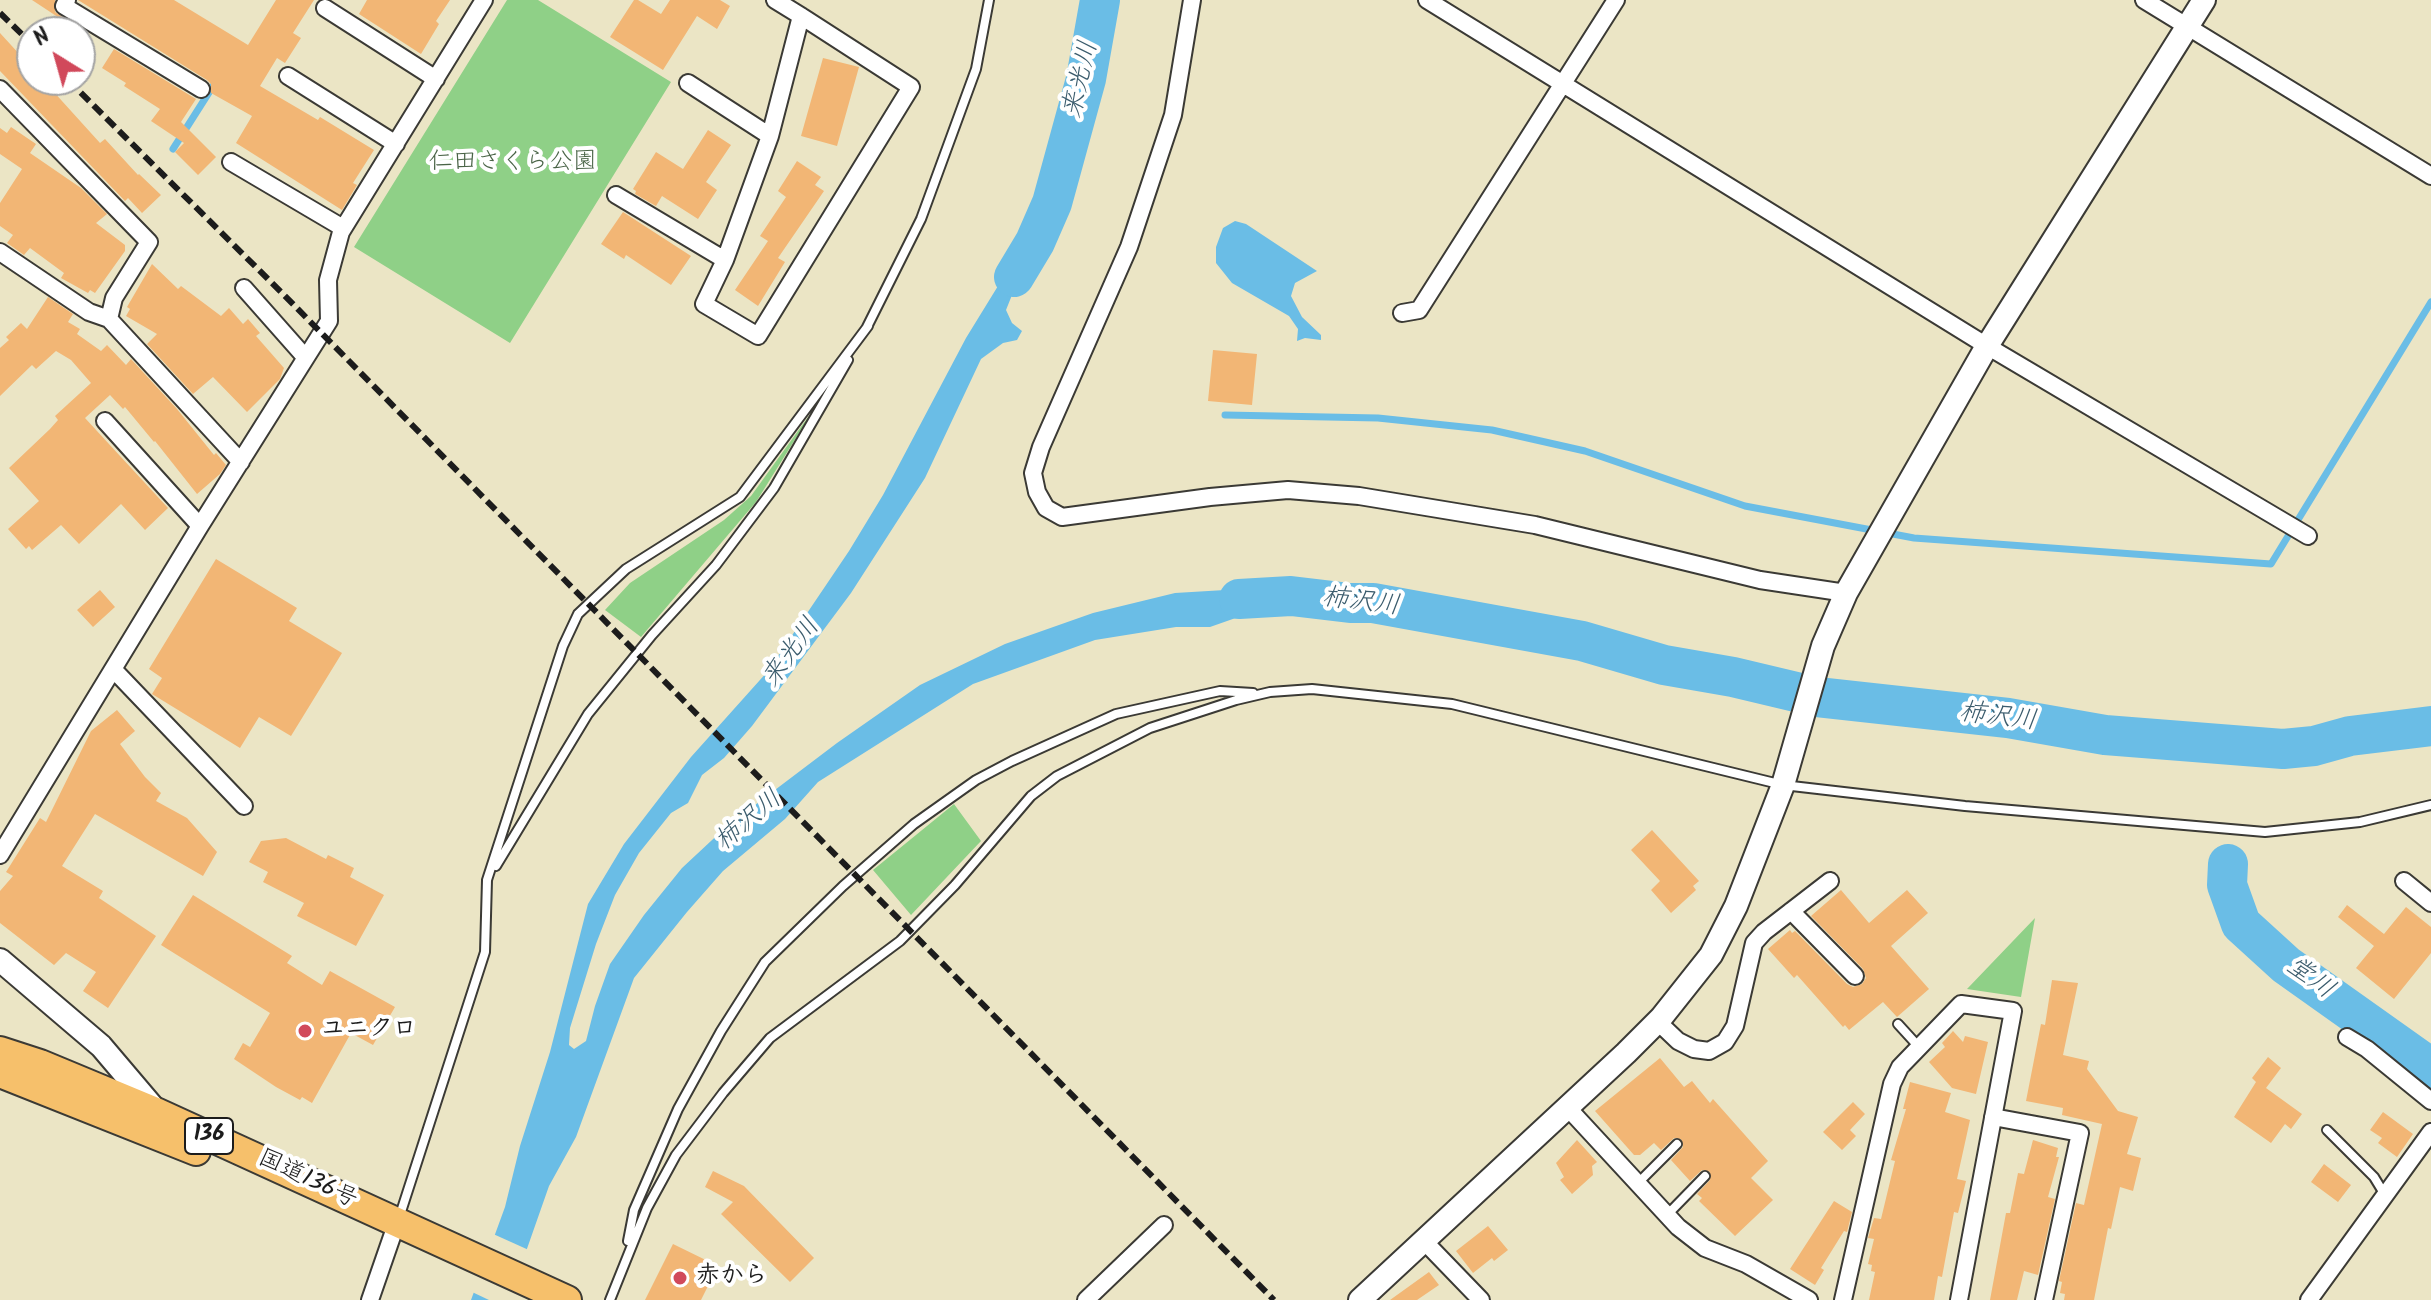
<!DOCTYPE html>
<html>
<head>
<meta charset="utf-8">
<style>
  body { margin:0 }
  #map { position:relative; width:2431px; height:1300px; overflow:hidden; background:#ebe5c5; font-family:Kalam,sans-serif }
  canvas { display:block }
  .north { position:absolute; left:16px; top:16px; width:80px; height:80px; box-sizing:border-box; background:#fff; border:2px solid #a4a4a4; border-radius:50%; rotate:323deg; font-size:22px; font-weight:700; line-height:32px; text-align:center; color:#1c1c1c }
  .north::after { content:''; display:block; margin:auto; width:28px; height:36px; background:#d1495b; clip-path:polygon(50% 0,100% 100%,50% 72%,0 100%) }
</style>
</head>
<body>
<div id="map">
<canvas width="2431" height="1300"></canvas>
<div class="north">N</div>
</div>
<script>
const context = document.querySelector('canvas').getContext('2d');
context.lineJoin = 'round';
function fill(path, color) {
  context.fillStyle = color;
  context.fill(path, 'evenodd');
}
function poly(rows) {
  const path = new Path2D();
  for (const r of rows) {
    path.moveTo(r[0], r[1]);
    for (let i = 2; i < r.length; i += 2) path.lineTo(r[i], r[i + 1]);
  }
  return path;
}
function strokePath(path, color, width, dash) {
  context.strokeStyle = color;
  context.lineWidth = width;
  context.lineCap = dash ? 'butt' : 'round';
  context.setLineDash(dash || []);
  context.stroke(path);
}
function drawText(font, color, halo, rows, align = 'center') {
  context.font = font + ' Kalam,"Klee One",sans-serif';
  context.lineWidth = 8;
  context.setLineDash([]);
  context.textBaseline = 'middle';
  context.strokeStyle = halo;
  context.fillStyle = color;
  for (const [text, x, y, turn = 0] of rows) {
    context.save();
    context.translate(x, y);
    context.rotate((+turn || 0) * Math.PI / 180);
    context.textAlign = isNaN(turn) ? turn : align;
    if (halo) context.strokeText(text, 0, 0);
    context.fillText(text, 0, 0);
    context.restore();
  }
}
fill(poly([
  [507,0,538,0,671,82,510,343,354,247],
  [816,406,756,502,641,637,605,610,630,583,724,520,751,496],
  [954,804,981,841,911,915,873,870],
  [2035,918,2021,997,1967,989]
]), '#8fd087');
fill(poly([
  [1235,221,1246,224,1317,271,1295,283,1291,296,1302,317,1321,335,1321,340,1305,338,1297,341,1298,329,1289,316,1232,283,1216,263,1216,247,1223,228],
  [1033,229,1047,234,1035,259,1014,290,1006,310,1012,323,1022,331,1017,340,1003,343,981,359,925,478,851,593,752,726,724,758,702,775,688,803,671,813,639,853,615,895,596,944,570,1028,569,1045,574,1049,586,1041,595,1006,610,964,644,915,682,868,726,827,837,743,920,685,1005,644,1093,613,1175,593,1292,586,1291,607,1247,614,1210,627,1176,627,1095,640,973,684,818,782,785,819,723,871,687,912,634,978,576,1137,549,1186,509,1300,471,1300,505,1207,520,1146,550,1052,588,904,624,844,691,757,768,671,849,551,883,495,966,338]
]), '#6abde6');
fill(poly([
  [491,1233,531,1251,514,1300,489,1300,470,1291]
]), '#ebe5c5');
strokePath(poly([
  [173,149,215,83],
  [1225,415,1378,418,1492,430,1585,451,1745,506,1914,538,2271,564,2431,302]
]), '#6abde6', 7);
strokePath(poly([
  [1014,277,1035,242,1052,203,1086,79,1100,0],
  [1239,599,1291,596,1350,603,1373,603,1582,641,1664,665,1733,677,1817,697,2008,718,2105,735,2283,749,2314,746,2350,736,2431,726],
  [2228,864,2227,885,2241,924,2286,965,2431,1068]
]), '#6abde6', 40);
fill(poly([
  [32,0,55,0,55,12,86,32,63,32,70,25],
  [78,0,174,0,248,45,276,0,314,0,293,33,301,38,285,63,277,58,260,86,318,120,320,117,374,150,353,183,357,185,342,210,236,143,252,116,211,93,211,84,207,80],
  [367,0,450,0,436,21,439,24,421,54,359,14],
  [634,0,638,0,661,14,670,0,720,0,730,6,717,29,697,16,663,70,610,37],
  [0,33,32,68,32,80,43,80,100,143,105,139,138,175,139,174,161,195,142,213,128,198,125,201,0,71],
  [114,49,196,99,181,122,216,157,198,175,175,152,184,143,151,121,160,109,124,86,126,83,102,68],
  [823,58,859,67,837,146,801,136],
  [11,127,36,144,30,153,81,188,107,214,96,223,125,245,125,251,95,293,90,290,88,293,61,278,64,273,30,248,24,255,7,243,13,235,0,226,0,203,22,169,0,154,0,128,7,133],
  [708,130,731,145,706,182,717,190,698,219,662,196,656,206,635,194,636,191,633,189,656,152,683,169],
  [797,161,821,177,815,185,824,191,778,258,785,262,758,306,735,290,768,241,760,236,786,197,778,191],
  [623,212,691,256,671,285,626,255,624,259,601,244],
  [152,264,178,289,181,286,221,316,229,308,243,324,248,319,260,333,256,336,284,368,280,379,247,412,213,377,193,394,147,344,157,334,126,316,130,309,127,307],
  [48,297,73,314,68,322,80,329,77,334,101,351,107,345,126,365,131,359,177,409,214,455,216,453,226,465,220,474,197,494,155,441,154,442,125,407,123,409,110,395,85,418,168,508,145,530,121,504,79,544,61,525,32,550,29,546,26,549,8,529,39,501,9,468,50,429,58,420,55,416,91,383,71,360,56,351,36,369,32,365,0,396,0,348,9,340,6,337,21,323,27,329],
  [1213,350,1257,354,1252,405,1208,401],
  [216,559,297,608,289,621,342,653,291,736,259,717,240,748,152,694,162,678,149,669],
  [100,590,115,607,93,627,77,610],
  [117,710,135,731,120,744,145,777,161,793,156,801,187,818,217,852,203,876,95,814,62,866,103,891,99,898,156,936,108,1008,83,991,96,972,66,953,54,965,0,923,0,891,13,876,6,872,40,818,46,822,91,731],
  [1652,830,1699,881,1693,886,1696,890,1671,913,1651,890,1660,881,1631,850],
  [286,838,326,859,328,855,354,868,350,877,384,895,356,946,297,916,304,903,263,882,268,872,249,862,261,841],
  [1841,890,1869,923,1907,890,1928,913,1891,946,1929,989,1897,1017,1883,1002,1849,1030,1845,1025,1843,1027,1797,975,1794,978,1768,949,1790,930,1792,933,1795,931,1847,984,1853,987,1862,984,1866,978,1863,969,1811,916],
  [193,895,292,956,287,963,322,985,330,971,395,1007,373,1045,351,1033,312,1103,302,1097,300,1100,276,1087,234,1059,243,1043,250,1047,270,1013,161,945],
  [2347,905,2384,934,2406,907,2431,927,2431,953,2394,999,2356,968,2374,946,2338,917],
  [2052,980,2078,983,2063,1055,2089,1061,2087,1069,2118,1111,2138,1117,2127,1154,2141,1158,2133,1191,2120,1187,2111,1229,2108,1228,2094,1300,2064,1300,2065,1294,2060,1293,2062,1282,2059,1281,2076,1203,2084,1205,2102,1124,2062,1115,2063,1108,2026,1101,2041,1024,2045,1025],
  [1953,1031,1963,1042,1965,1036,1988,1042,1976,1094,1952,1088,1929,1062,1945,1047,1942,1043],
  [2268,1057,2281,1068,2266,1088,2302,1114,2291,1129,2285,1124,2271,1143,2234,1117,2256,1082,2252,1078],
  [1660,1058,1684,1087,1692,1081,1710,1103,1713,1099,1768,1161,1751,1178,1773,1200,1735,1236,1699,1201,1702,1198,1697,1194,1710,1180,1710,1172,1702,1170,1690,1181,1671,1160,1683,1147,1681,1139,1674,1138,1661,1150,1654,1143,1640,1155,1634,1155,1595,1111],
  [1910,1082,1951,1093,1945,1112,1970,1120,1957,1179,1966,1181,1958,1213,1954,1212,1942,1277,1938,1276,1934,1300,1869,1300,1875,1272,1871,1271,1872,1265,1868,1264,1874,1239,1868,1238,1874,1218,1881,1219,1895,1161,1891,1160,1906,1109,1903,1109],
  [1853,1102,1865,1114,1850,1130,1856,1136,1842,1150,1823,1132],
  [2383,1112,2413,1134,2397,1157,2378,1143,2382,1138,2370,1130],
  [1577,1140,1597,1162,1592,1166,1593,1175,1572,1194,1560,1180,1564,1177,1556,1163],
  [2033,1140,2058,1148,2056,1157,2059,1157,2048,1197,2055,1199,2038,1275,2024,1271,2017,1300,1990,1300,2006,1213,2010,1213,2018,1173,2024,1174],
  [2324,1164,2351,1185,2338,1202,2311,1182],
  [713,1171,744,1186,814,1258,790,1282,721,1214,733,1202,705,1187],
  [1834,1201,1852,1212,1847,1232,1844,1231,1821,1268,1824,1270,1815,1285,1790,1269],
  [1488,1226,1508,1250,1494,1261,1492,1258,1473,1273,1456,1251],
  [673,1244,718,1266,701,1300,645,1300],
  [1429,1272,1439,1285,1417,1300,1390,1300]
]), '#f2b675');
const service = poly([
  [867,327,921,219,976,69,989,0],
  [496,866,588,714,652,635,716,565,774,488,848,360],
  [1898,1024,1919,1047],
  [2327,1130,2374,1177,2385,1195],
  [1638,1183,1677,1144],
  [1667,1215,1705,1176],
  [399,1218,485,952,487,880,563,646,578,614,626,569,740,497,868,326],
  [628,1241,634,1210,678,1109,721,1031,765,962,843,886,914,824,976,780,1012,761,1116,714,1220,691,1253,693],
  [610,1300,647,1208,676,1155,723,1093,770,1038,900,941,955,885,1031,796,1057,776,1150,728,1236,700,1270,692,1312,689,1452,704,1783,785,1965,806,2265,832,2360,822,2431,805]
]);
const minor = poly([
  [67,0,64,6,201,89],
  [775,0,801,16,911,87,758,336,704,304,725,260,770,136,801,16],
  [1192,0,1173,115,1129,247,1041,447,1033,473,1037,492,1046,508,1062,517,1210,497,1288,490,1359,496,1535,525,1760,580,1846,593],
  [1427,0,1987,346,2308,536],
  [2144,0,2431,176],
  [325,8,436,79],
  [288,76,396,144],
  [688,83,770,136],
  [0,89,149,242,114,298,109,319,241,462],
  [231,162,343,228],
  [616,195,725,260],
  [0,252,89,312,109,319],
  [244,288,305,357],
  [1402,313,1419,310,1616,0],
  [105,421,200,526],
  [113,669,244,806],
  [0,855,200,526,329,321,328,280,341,232,484,0],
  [2404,881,2431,903],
  [1791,911,1855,976],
  [1657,1021,1678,1041,1694,1049,1709,1051,1725,1042,1735,1026,1754,943,1764,932,1830,881],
  [2347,1037,2367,1049,2431,1101],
  [1567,1107,1678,1227,1705,1248,1746,1264,1809,1300],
  [1993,1117,2080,1133,2044,1300],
  [1424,1241,1481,1300],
  [370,1300,397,1222],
  [1086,1300,1164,1225],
  [1843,1300,1892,1084,1900,1067,1961,1004,2013,1011,1959,1300],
  [2309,1300,2431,1132]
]);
const tertiary = poly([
  [0,960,101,1046,157,1112],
  [1360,1300,1626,1053,1661,1018,1711,955,1736,906,1783,785,1823,646,1846,593,1987,346,2204,0]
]);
const trunk = poly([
  [0,1051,40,1064,158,1113,567,1300],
  [0,1073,196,1151]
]);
strokePath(service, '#3b3a35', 12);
strokePath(minor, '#3b3a35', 20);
strokePath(tertiary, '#3b3a35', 26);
strokePath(trunk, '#3b3a35', 32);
strokePath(service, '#fff', 8);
strokePath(minor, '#fff', 16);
strokePath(tertiary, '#fff', 22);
strokePath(trunk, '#f6c06b', 28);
strokePath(poly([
  [0,13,32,44],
  [68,80,282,293,1274,1300]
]), '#1c1c1c', 6, [12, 6]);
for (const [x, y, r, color] of [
  [305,1031,8,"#d1495b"],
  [680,1278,8,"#d1495b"]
]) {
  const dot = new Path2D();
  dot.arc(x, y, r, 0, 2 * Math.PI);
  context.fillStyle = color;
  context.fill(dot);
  strokePath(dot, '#fff', 3);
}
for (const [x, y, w] of [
  [209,1136,48]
]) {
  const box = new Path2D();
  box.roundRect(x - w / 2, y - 18, w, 36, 6);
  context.fillStyle = '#fff';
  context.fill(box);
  strokePath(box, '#1c1c1c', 2);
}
drawText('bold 22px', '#1c1c1c', null, [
  ["136",209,1136]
]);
drawText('24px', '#4a6447', '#fff', [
  ["仁田さくら公園",513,164]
]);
drawText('bold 24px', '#1c1c1c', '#fff', [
  ["ユニクロ",321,1031],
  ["赤から",696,1278]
], 'left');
drawText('24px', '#1c1c1c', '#fff', [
  ["国道136号",307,1181,25]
]);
drawText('italic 26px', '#3b5c6d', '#fff', [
  ["来光川",1083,80,-77],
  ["柿沢川",1361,604,7],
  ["来光川",793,654,-54],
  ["柿沢川",1998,719,7],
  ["柿沢川",750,822,-40],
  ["堂川",2309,980,36]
]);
</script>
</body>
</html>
